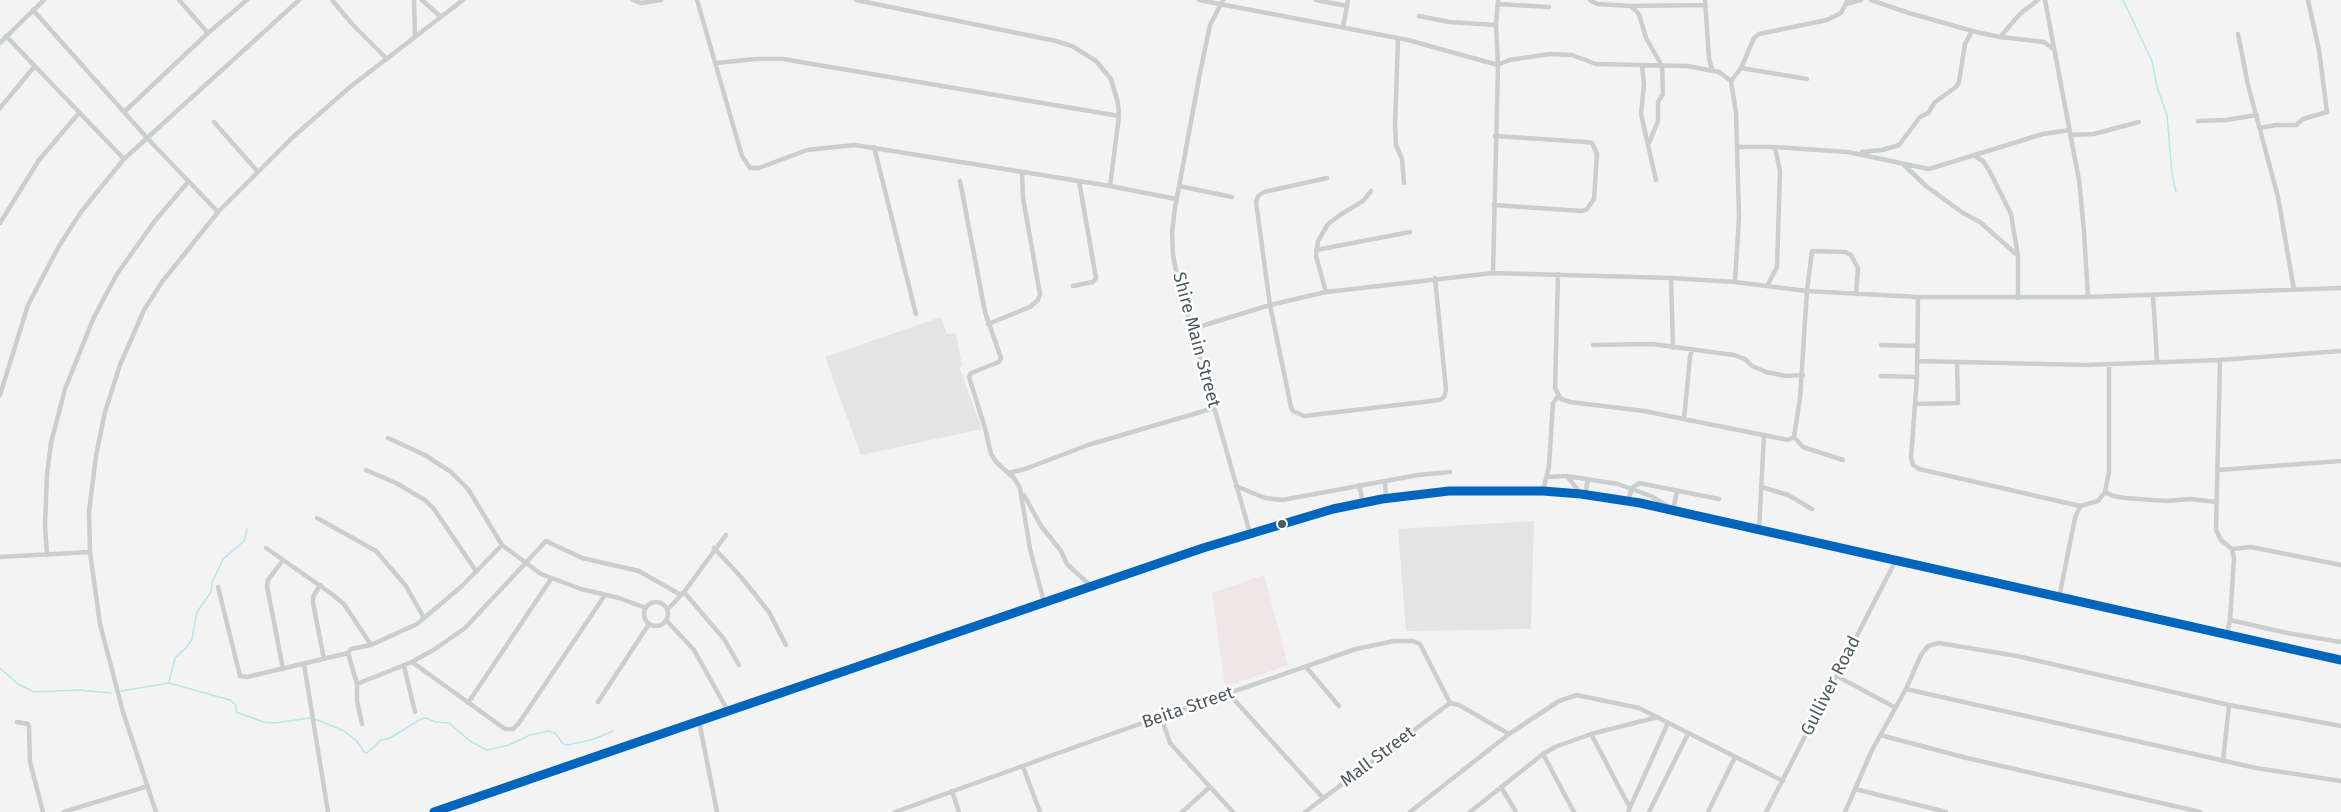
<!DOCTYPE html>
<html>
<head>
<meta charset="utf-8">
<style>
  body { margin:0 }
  canvas { display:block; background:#f3f3f3 }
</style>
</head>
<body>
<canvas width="2341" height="812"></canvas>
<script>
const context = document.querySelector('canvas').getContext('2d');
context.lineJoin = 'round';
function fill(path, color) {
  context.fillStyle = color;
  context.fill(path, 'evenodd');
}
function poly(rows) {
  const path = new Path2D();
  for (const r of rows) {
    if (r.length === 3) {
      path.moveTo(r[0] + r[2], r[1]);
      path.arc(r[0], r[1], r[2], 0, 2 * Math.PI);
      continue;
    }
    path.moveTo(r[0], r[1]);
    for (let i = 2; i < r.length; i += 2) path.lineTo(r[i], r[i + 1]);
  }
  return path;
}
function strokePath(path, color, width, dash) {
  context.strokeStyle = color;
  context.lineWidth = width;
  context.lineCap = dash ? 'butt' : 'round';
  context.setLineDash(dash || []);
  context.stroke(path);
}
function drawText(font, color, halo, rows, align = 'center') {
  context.font = font + ' "Fira Sans",sans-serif';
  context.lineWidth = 5;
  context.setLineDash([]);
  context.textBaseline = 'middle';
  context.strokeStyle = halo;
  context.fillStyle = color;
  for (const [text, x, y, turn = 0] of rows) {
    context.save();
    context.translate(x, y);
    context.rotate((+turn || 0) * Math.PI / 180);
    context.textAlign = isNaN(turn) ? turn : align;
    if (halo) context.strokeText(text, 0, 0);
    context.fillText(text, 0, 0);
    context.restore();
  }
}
fill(poly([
  [941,317,947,334,956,333,962,366,959,367,982,429,861,455,825,357],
  [1534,521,1531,629,1406,631,1398,529]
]), '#e5e4e5');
fill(poly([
  [1264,575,1288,665,1225,687,1212,593]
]), '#f0e6e8');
strokePath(poly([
  [2123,0,2152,61,2157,87,2167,115,2172,174,2176,192],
  [0,668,18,684,34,692,80,690,111,693],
  [169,682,175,658,186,648,192,639,197,612,211,592,212,583,223,559,244,541,247,529],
  [121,691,169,683,230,700,236,705,236,712,264,722,275,723,310,718],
  [315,719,344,731,357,741,364,752,367,753,381,740,390,738,421,719,426,718,435,722,449,723,470,741,487,750,509,745,530,735,549,731,556,734,563,744,568,745,594,739,613,731]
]), '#b3e9e8', 1.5);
strokePath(poly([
  [179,0,208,33,247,0],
  [332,0,353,25,387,59],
  [414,0,415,37],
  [422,0,441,17],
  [633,0,641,3,661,0],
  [697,0,742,156,750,168,759,168,807,150,855,145,1110,186,1176,199],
  [856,0,1056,41,1072,46,1096,61,1111,79,1118,103,1119,116,1110,186],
  [1199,0,1408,40,1498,65,1509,60,1550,54,1572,55,1596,64,1687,66,1719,72,1731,81,1736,113,1739,217,1735,282],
  [1223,0,1210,25,1200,73,1175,208,1172,232,1173,255,1178,281,1250,533],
  [1316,0,1347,6,1348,0],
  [1590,0,1597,4,1631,6,1705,5],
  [1705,0,1709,59,1712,69],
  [1871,0,1909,13,1976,32,2000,37,2044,42,2052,48],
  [2045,0,2079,180,2084,231,2088,297],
  [1498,4,1549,7],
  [1846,4,1861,0],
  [1631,6,1639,14,1646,38,1662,66,1663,94,1658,102,1658,121,1649,143],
  [33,10,148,139,218,212],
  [1419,16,1449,22,1496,25],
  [1343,28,1347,6],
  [2238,34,2248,85,2278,197,2294,290],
  [6,36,124,159],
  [2000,37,2020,14,2038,0],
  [1398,38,1395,126,1396,145,1402,159,1404,183],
  [0,43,44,0],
  [716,63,756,59,783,59,1119,116],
  [1642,66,1644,84,1641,114,1656,180],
  [1741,68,1807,79],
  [1731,81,1741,68,1754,38,1759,34,1827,20,1841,13,1848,0],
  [0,108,34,67],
  [124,112,208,33],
  [2198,121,2226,120,2257,115],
  [214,122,258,172],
  [2260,128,2276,125,2296,125,2303,119,2327,112,2319,50,2308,0],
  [2070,135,2094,134,2139,122],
  [874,147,916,314],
  [1737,147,1775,147,1848,152,1929,169,2043,134,2070,130],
  [1862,152,1882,150,1899,145,1920,117,1928,113,1935,102,1956,87,1959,82,1965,44,1972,31,1976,32],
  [1973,155,1983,161,1989,170,2011,214,2018,256,2018,298],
  [1904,165,1926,186,1963,213,1980,222,2016,254],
  [1327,178,1264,192,1258,196,1256,202,1270,305,1291,407,1293,411,1304,416,1440,400,1444,397,1446,390,1435,278],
  [960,181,985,312,1001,358,999,362,971,373,969,377,985,428,991,454,996,462,1014,478,1020,488,1030,549,1044,602],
  [1179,186,1232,197],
  [1494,205,1582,211,1587,209,1594,199,1597,154,1592,143,1586,142,1495,136],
  [0,223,39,160,78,114],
  [1316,250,1410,232],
  [1493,273,1498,65,1496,25,1498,0],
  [1558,274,1555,388,1561,399,1570,402,1644,411,1788,440,1794,437,1800,398,1807,291,1812,251,1845,252,1851,255,1858,268,1856,294],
  [1671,278,1673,348],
  [1073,286,1093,282,1096,278,1079,181],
  [1767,286,1777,267,1780,171,1775,147],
  [1326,292,1316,256,1318,241,1328,224,1340,215,1363,201,1371,191],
  [2153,295,2157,361],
  [1918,297,1917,377,1911,458,1913,465,1919,469,2080,506,2098,501,2105,492,2109,472,2109,364],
  [988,324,1030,307,1038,300,1040,294,1023,198,1022,172],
  [1192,329,1270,305,1326,292,1493,273,1671,278,1735,282,1807,291,1918,297,2088,297,2341,288],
  [1593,345,1652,344,1734,355,1745,359,1752,366,1766,372,1786,376,1803,375],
  [1881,345,1917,346],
  [2220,360,2216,530,2221,540,2232,549,2234,558,2230,620,2227,634],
  [1917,361,2086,365,2220,360,2341,351],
  [1881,376,1917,377],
  [0,395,28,305,59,246,81,212,124,159,299,0],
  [1915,404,1958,403,1957,362],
  [1684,419,1690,357,1692,350],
  [1794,437,1803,447,1843,460],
  [388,438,425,455,451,472,468,489,502,545,541,574,581,589,619,598,646,608],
  [366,470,396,483,425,500,434,509,476,571],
  [2218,470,2341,461],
  [1009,473,1025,469,1088,445,1214,408],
  [1567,476,1581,494],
  [1547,477,1567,476,1618,484,1651,496,1672,509],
  [1385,482,1386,498],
  [1359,485,1363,503],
  [1236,486,1265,498,1282,500,1418,475,1450,472],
  [1762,487,1788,495,1812,509],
  [1543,491,1549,466,1553,403,1558,396],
  [2105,492,2113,496,2125,498,2167,501,2190,499,2217,502],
  [1024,495,1041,526,1061,551,1067,564,1091,586],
  [1585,495,1588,479],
  [1628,501,1632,488,1639,483,1719,499],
  [1673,510,1677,491],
  [317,518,376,551,406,586,424,618],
  [1759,530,1764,435],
  [266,548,329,592,344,604,371,645],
  [714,548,741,577,769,612,786,645],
  [2232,549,2251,547,2341,565],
  [47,555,45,526,47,474,51,443,65,389,94,317,117,274,154,222,188,182],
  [0,557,90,552],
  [320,585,313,597,313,603,324,659],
  [218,587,240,676,247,677,348,653],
  [684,592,724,639,739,665],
  [2059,598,2075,518,2080,506],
  [656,614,12],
  [667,610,684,592,726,535],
  [666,620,694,650,728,711],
  [2230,620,2287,633,2341,642],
  [412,662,505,729,513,729,519,723,605,595],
  [304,664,328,812],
  [404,666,415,712],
  [1306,667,1339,706],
  [283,669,267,586,268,580,283,560],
  [1837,676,1894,707],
  [357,684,348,653,351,649,371,645,417,624,462,586,502,545],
  [1906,689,2256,768,2341,781],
  [1229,694,1323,798],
  [598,702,649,624],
  [468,703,551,579],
  [1450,703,1459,705,1509,734],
  [1161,716,1170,743,1233,812],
  [699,721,717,812],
  [17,722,28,724,29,727,30,762,43,812],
  [362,724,357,701,357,684,412,662,435,649,465,628,546,541,582,558,639,571,681,595],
  [1591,734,1630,808],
  [1880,735,1967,758,2200,812],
  [1543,754,1574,812],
  [2223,761,2229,705],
  [1023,767,1040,812],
  [1501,787,1516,812],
  [1855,789,1946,812],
  [952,791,959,812],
  [64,812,148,786],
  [156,812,123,712,100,624,90,552,89,512,96,456,105,412,120,365,144,310,162,282,218,212,293,137,350,87,463,0],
  [895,812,1114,733,1356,649,1394,641,1413,641,1420,644,1450,703],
  [1182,812,1210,787],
  [1305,812,1450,703],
  [1410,812,1509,734,1559,701,1577,695,1639,708,1783,781],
  [1470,812,1543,754,1555,747,1591,734,1658,717],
  [1628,812,1668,723],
  [1649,812,1688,734],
  [1708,812,1735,757],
  [1766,812,1896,560],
  [1845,812,1872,750,1906,689,1921,655,1928,646,1939,643,2017,656,2229,705,2341,726]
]), '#cbcece', 4.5);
strokePath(poly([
  [434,812,1203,548,1333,509,1382,499,1449,491,1543,491,1581,494,1640,503,2341,660]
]), '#cacece', 7);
strokePath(poly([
  [434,812,1203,548,1333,509,1382,499,1449,491,1543,491,1581,494,1640,503,2341,660]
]), '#0065bd', 9);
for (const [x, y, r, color] of [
  [1282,524,5,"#4b5a5e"]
]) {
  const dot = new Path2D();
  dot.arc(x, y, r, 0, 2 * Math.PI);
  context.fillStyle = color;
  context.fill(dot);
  strokePath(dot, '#fff', 2);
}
drawText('18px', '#4b5a5e', '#fff', [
  ["Shire Main Street",1196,340,75],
  ["Gulliver Road",1831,686,-63],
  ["Beita Street",1188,708,-19],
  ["Mall Street",1378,757,-37]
]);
</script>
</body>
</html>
